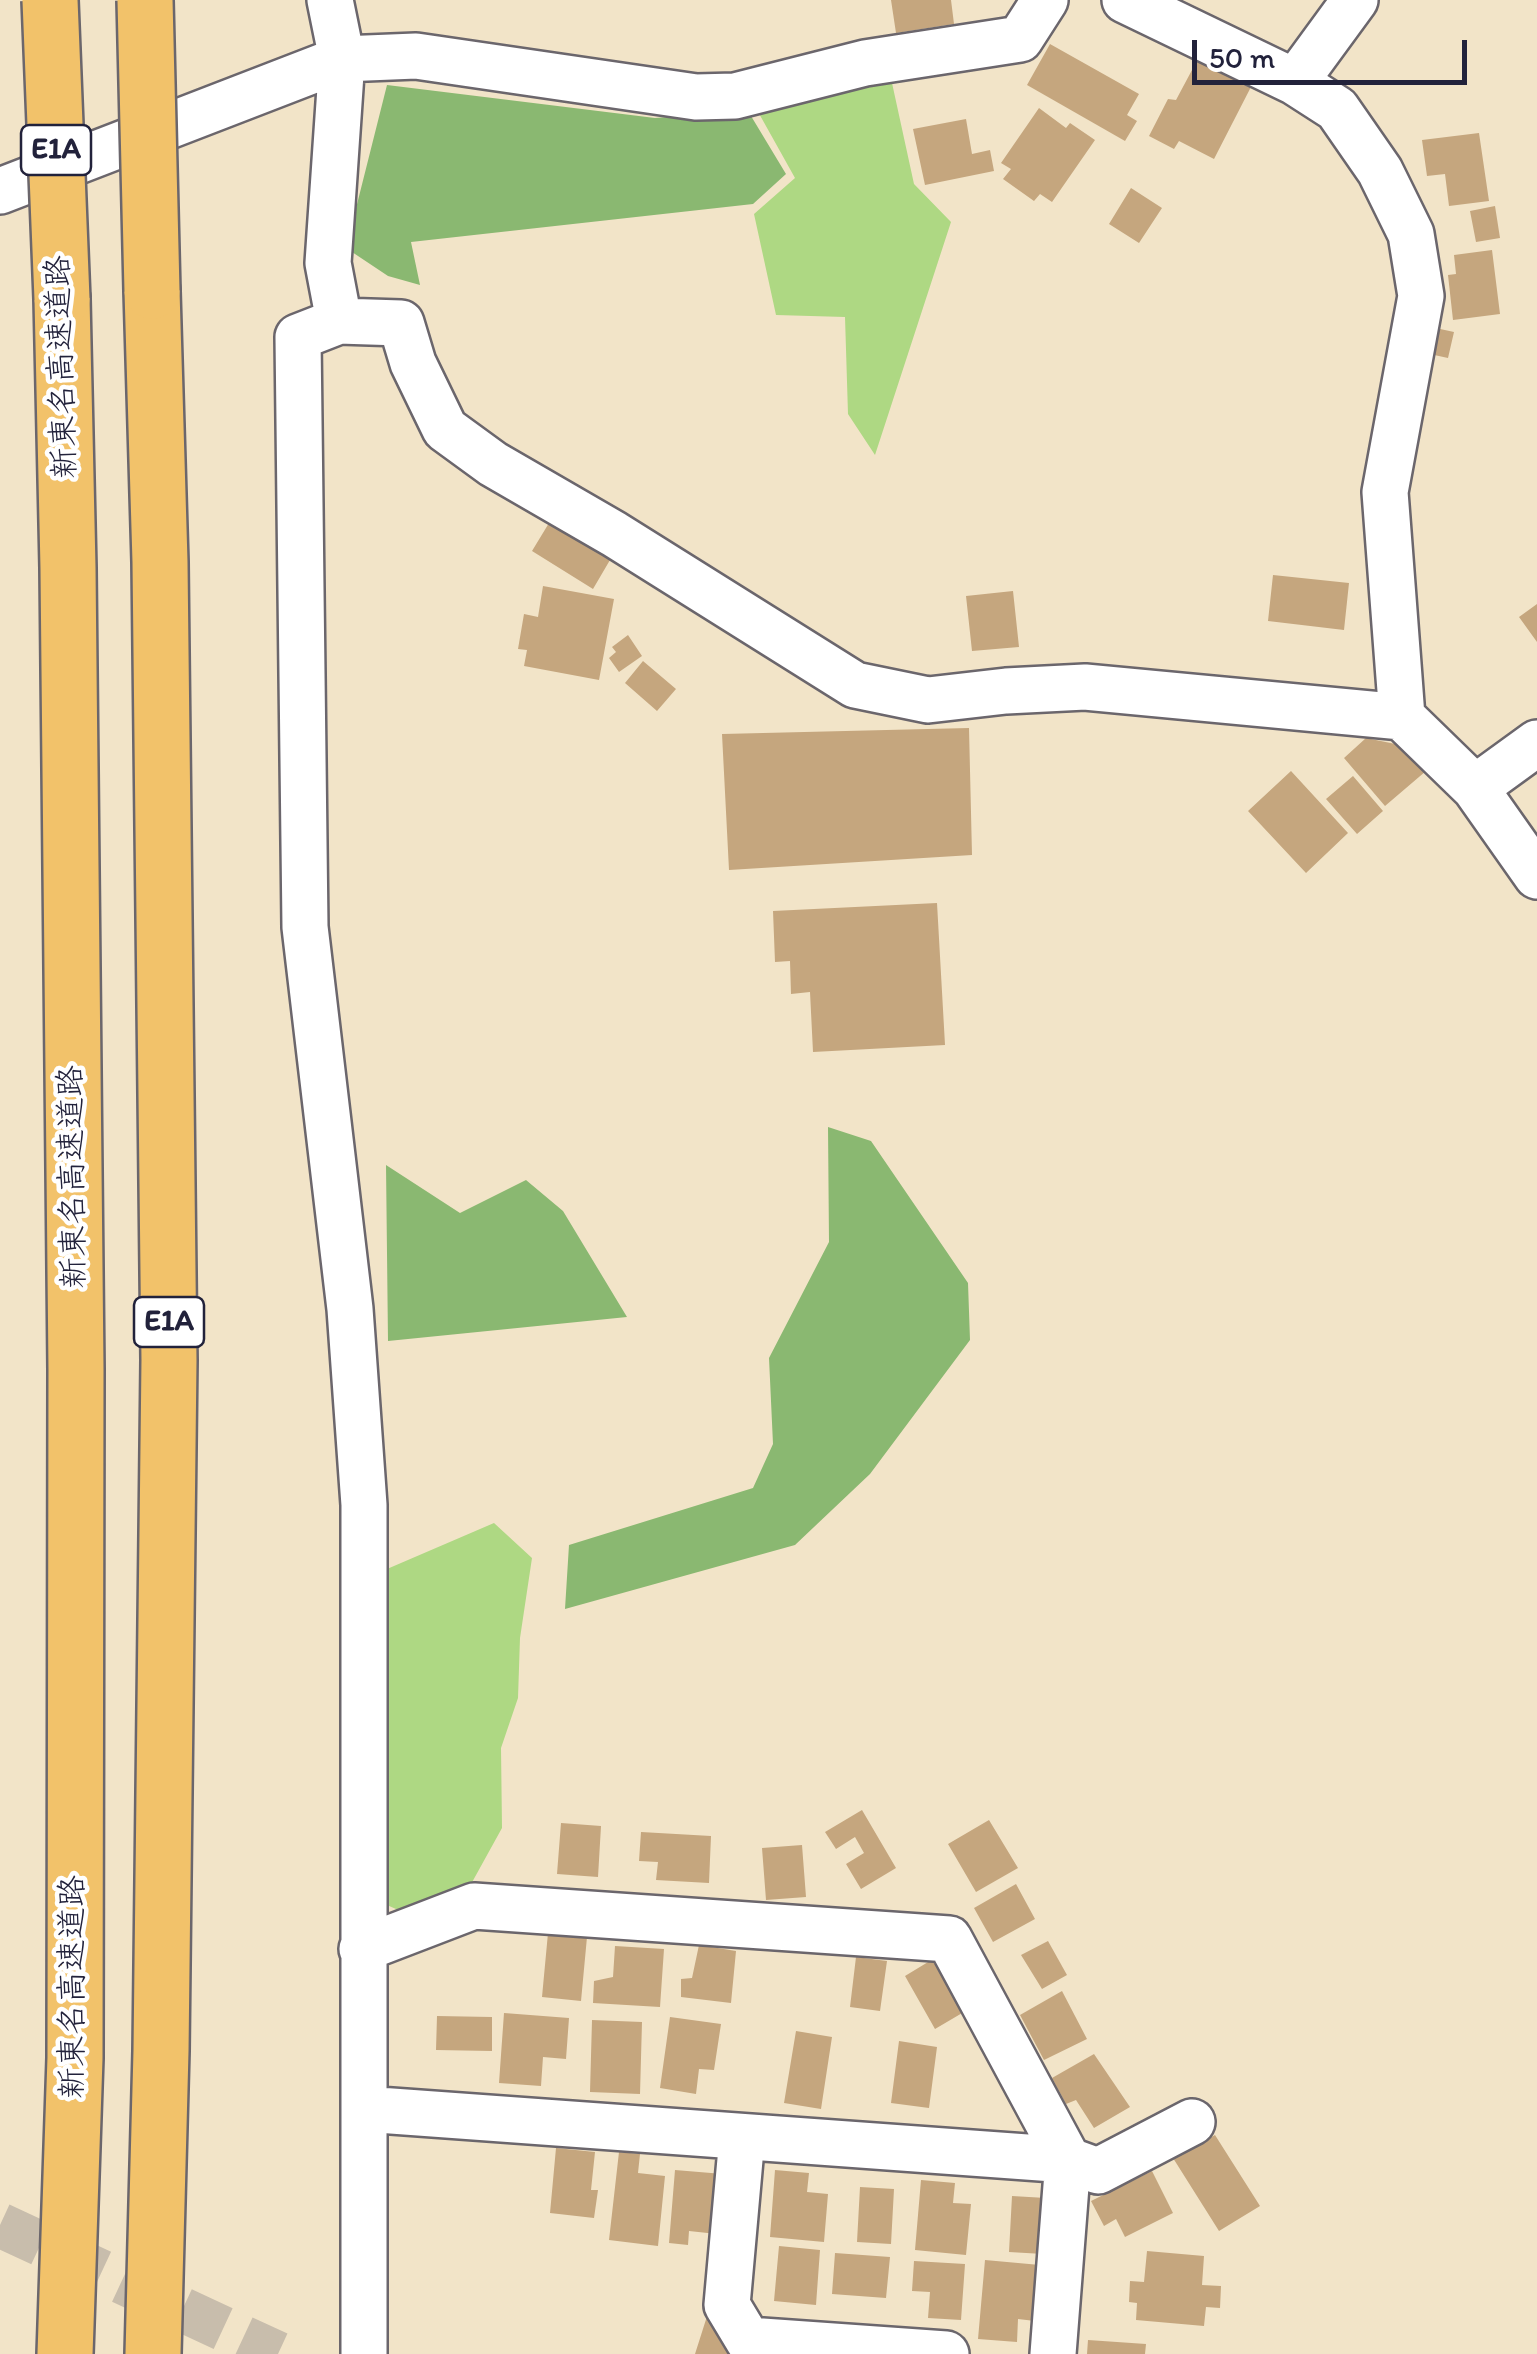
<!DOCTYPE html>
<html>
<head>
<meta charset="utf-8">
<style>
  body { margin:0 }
  #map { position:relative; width:1537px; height:2354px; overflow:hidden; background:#f2e4c8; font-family:Itim,sans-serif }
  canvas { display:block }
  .scale { position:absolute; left:1192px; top:40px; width:275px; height:45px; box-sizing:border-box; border:5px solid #22223b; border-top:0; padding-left:12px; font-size:30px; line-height:35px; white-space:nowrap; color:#22223b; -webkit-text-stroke:8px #fff; paint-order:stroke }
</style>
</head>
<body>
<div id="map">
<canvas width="1537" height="2354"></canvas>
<div class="scale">50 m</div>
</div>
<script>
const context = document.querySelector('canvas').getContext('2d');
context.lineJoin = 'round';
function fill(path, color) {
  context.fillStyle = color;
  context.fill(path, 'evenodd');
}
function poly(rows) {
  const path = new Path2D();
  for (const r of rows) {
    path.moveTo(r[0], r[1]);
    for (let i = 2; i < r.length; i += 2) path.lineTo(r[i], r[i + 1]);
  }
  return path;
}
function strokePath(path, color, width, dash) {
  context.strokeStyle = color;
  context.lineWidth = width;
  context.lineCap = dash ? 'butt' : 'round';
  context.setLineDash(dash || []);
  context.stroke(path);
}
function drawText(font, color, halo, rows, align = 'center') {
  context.font = font + ' Itim,"Klee One",sans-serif';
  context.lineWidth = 9;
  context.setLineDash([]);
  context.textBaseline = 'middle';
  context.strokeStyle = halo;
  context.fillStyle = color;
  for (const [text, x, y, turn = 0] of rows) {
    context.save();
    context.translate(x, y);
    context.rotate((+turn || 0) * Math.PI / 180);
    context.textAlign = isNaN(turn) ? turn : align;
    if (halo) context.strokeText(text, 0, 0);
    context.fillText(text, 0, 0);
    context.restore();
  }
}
fill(poly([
  [887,60,914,184,951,222,875,455,848,414,845,317,776,315,754,214,795,178,752,101],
  [494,1523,532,1558,520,1638,518,1698,501,1748,502,1828,465,1895,412,1916,380,1902,387,1569]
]), '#aed883');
fill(poly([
  [387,85,655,118,748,111,786,174,753,204,411,242,420,285,388,276,346,248],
  [828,1127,871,1141,968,1283,970,1340,870,1474,795,1545,565,1609,569,1545,753,1488,773,1444,769,1358,829,1242],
  [386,1165,460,1213,526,1180,563,1211,627,1317,388,1341]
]), '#8ab871');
fill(poly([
  [891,0,951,0,954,24,896,33],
  [1050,44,1139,94,1127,115,1137,121,1125,141,1027,85],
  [1200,55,1253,83,1214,159,1179,141,1174,149,1149,136,1168,99,1176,100],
  [1039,108,1066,128,1070,123,1095,140,1052,202,1040,194,1034,201,1003,179,1011,169,1001,163],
  [966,119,972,154,990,150,994,171,925,185,913,129],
  [1479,133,1489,201,1449,206,1445,174,1427,176,1422,140],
  [1131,188,1162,208,1139,243,1109,224],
  [1495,206,1500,238,1476,242,1470,211],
  [1492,250,1500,314,1453,320,1448,275,1456,274,1454,255],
  [1431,327,1454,332,1448,358,1425,353],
  [549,523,610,560,593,589,532,551],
  [1273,575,1349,583,1344,630,1268,621],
  [543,586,614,599,599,680,524,666,527,650,518,649,524,614,538,617],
  [1013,591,1019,647,972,651,966,596],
  [1537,604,1537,642,1519,617],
  [628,635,642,656,619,672,609,658,616,652,612,647],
  [643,661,676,689,657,711,625,683],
  [969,728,972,855,729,870,722,734],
  [1366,738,1405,746,1426,771,1385,806,1344,758],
  [1291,771,1348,833,1306,873,1248,811],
  [1353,776,1383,811,1357,834,1326,799],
  [937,903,945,1045,813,1052,810,992,791,994,790,961,775,962,773,911],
  [862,1810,896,1868,861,1889,846,1864,864,1853,855,1837,836,1849,825,1832],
  [989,1820,1018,1868,976,1892,948,1844],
  [561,1823,601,1826,598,1877,557,1874],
  [641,1832,711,1836,709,1883,656,1880,658,1862,639,1861],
  [802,1845,806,1897,766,1900,762,1848],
  [1016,1884,1035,1919,993,1942,974,1908],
  [548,1933,587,1937,581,2001,542,1997],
  [1048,1941,1067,1975,1042,1989,1021,1955],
  [699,1945,736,1951,731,2003,681,1997,681,1979,692,1978],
  [615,1946,664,1949,660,2007,593,2003,594,1981,613,1977],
  [938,1956,969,2009,935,2029,905,1976],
  [856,1957,887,1961,880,2011,850,2007],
  [1062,1991,1087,2039,1044,2060,1020,2015],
  [504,2013,569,2018,566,2059,543,2057,541,2086,499,2083],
  [437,2016,492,2017,492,2051,436,2050],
  [670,2017,721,2024,714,2070,699,2069,696,2094,660,2088],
  [592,2020,642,2022,640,2094,590,2092],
  [796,2031,832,2037,821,2109,784,2103],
  [899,2041,937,2047,929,2108,891,2103],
  [1094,2054,1130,2107,1094,2128,1076,2100,1066,2104,1052,2078],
  [1215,2135,1260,2206,1219,2231,1173,2158],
  [556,2148,595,2152,591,2190,598,2190,594,2218,550,2213],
  [619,2152,640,2154,638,2173,665,2176,658,2246,609,2240],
  [675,2170,723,2174,717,2234,689,2231,688,2245,669,2243],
  [775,2170,809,2173,807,2192,828,2194,824,2242,770,2237],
  [1152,2171,1173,2213,1125,2237,1116,2219,1104,2226,1091,2201],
  [921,2180,955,2183,953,2203,971,2204,966,2255,915,2250],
  [860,2187,894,2189,891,2244,857,2242],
  [1012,2196,1046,2198,1043,2254,1009,2252],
  [779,2246,820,2250,816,2305,774,2301],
  [1147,2251,1204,2256,1202,2285,1221,2286,1220,2308,1206,2307,1204,2326,1136,2320,1137,2303,1129,2302,1130,2281,1144,2282],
  [835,2253,890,2257,886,2298,832,2294],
  [985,2260,1040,2265,1035,2321,1018,2319,1017,2342,978,2339],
  [914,2261,965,2264,961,2320,928,2318,930,2292,912,2291],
  [709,2310,734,2344,730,2354,695,2354],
  [1088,2340,1146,2344,1145,2354,1087,2354]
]), '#c5a67e');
strokePath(poly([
  [0,2225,278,2354]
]), '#c8bdac', 45, [45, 22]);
const minor = poly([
  [330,0,342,59,328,263,339,321,401,323,413,363,445,429,493,464,614,534,855,685,928,700,1006,691,1085,687,1402,717,1475,788,1537,876],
  [1125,0,1295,82,1337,109,1380,171,1411,234,1421,296,1385,492,1402,717],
  [1295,82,1355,0],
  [0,191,342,59,416,56,696,97,735,96,865,63,1020,39,1045,0],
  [339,321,298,337,305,927,350,1309,364,1505,364,2354],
  [1475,788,1537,743],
  [362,1949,474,1906,949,1939,1068,2160,1053,2354],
  [364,2109,1068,2160,1098,2171,1192,2122],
  [742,2137,727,2305,748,2340,946,2354]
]);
const highway = poly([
  [152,291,160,562,169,1360,161,2051,153,2354],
  [62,299,68,568,76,1369,75,2058,65,2354]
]);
strokePath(minor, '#6b666c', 50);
strokePath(highway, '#6b666c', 60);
strokePath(minor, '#fff', 45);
strokePath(highway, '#f2c26a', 55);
const highwayBridge = poly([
  [50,0,62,299],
  [145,0,152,291]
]);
strokePath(highwayBridge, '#6b666c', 60, []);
strokePath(highwayBridge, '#f2c26a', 55);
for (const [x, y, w] of [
  [56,150,70],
  [169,1322,70]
]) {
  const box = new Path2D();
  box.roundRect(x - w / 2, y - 25, w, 50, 8);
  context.fillStyle = '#fff';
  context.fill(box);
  strokePath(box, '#22223b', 2.5);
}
drawText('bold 30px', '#22223b', null, [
  ["E1A",56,150],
  ["E1A",169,1322]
]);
drawText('32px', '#22223b', '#fff', [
  ["新東名高速道路",63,367,-92],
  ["新東名高速道路",74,1177,-91],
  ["新東名高速道路",74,1987,-90]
]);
</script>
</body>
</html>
